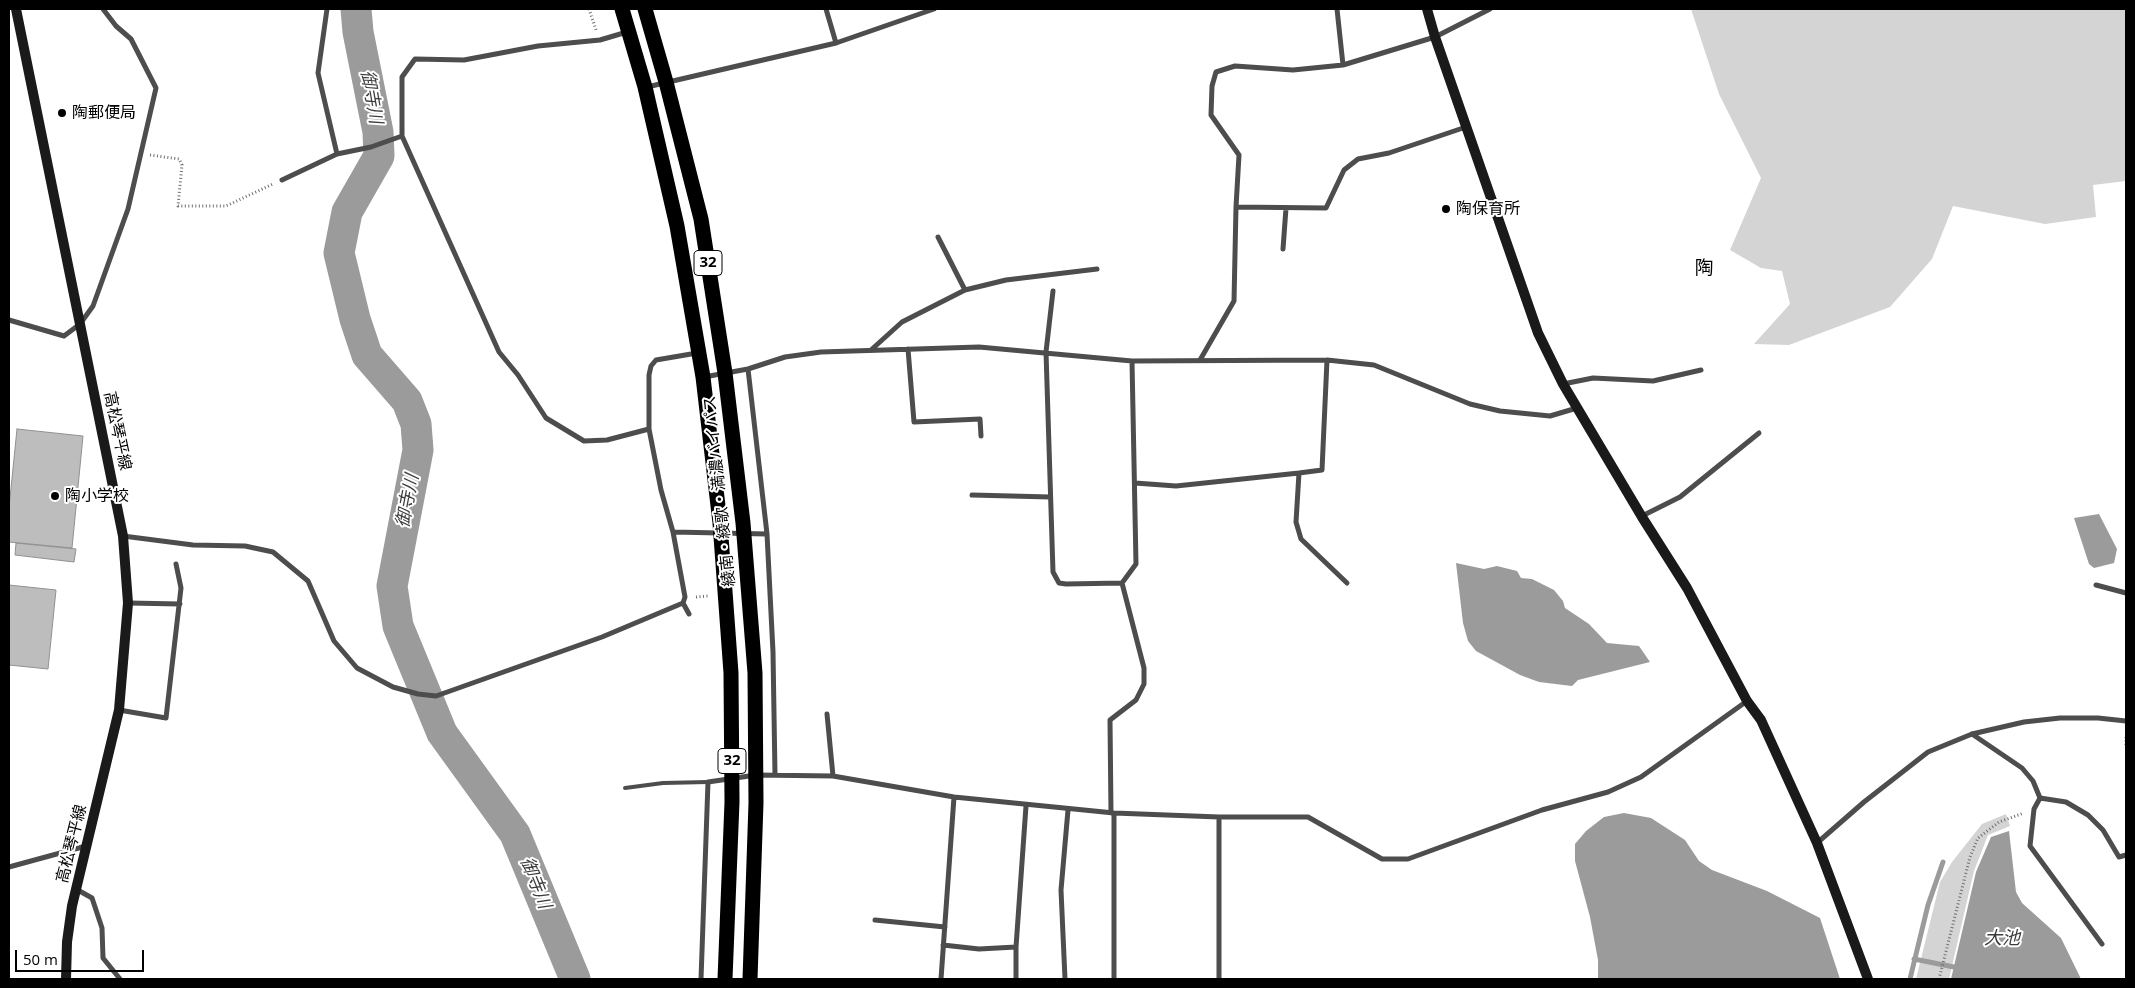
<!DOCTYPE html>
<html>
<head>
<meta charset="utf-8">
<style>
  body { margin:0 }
  #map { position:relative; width:2135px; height:988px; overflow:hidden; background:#fff; font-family:"Open Sans",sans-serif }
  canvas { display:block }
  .frame { position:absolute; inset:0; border:10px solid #000; pointer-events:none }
  .scale { position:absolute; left:15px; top:950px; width:129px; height:22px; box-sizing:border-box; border:2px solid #000; border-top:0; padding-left:6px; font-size:15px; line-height:18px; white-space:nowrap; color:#000; -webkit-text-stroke:4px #fff; paint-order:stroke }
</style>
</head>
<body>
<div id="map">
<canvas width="2135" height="988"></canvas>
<div class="frame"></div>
<div class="scale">50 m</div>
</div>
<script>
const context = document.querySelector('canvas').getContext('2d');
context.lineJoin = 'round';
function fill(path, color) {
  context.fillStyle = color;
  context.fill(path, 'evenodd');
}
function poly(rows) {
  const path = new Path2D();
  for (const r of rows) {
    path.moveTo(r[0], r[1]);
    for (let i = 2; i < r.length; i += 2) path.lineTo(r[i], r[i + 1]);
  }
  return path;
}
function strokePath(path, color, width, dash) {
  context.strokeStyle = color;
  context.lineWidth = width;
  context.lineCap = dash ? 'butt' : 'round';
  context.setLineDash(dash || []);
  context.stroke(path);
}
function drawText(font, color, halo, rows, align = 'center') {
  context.font = font + ' "Open Sans","Noto Sans JP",sans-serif';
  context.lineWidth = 4;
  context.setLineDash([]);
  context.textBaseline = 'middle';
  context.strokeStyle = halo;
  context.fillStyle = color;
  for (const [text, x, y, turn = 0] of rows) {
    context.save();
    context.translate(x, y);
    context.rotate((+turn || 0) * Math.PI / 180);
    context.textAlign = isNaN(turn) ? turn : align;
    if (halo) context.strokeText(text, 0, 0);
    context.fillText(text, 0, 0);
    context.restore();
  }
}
fill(poly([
  [1691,9,2126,9,2126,181,2093,185,2096,217,2045,224,1953,206,1932,259,1890,307,1789,345,1754,344,1790,304,1782,271,1761,268,1730,250,1761,178,1719,94],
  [2006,814,2010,826,1988,835,1974,871,1949,979,1916,979,1940,882,1952,862,1982,824]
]), '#d4d4d4');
fill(poly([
  [2099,514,2117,549,2114,563,2094,568,2089,564,2074,518],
  [1456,563,1484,569,1497,566,1517,571,1521,578,1532,579,1554,590,1563,601,1565,608,1589,624,1607,643,1639,646,1650,662,1578,680,1572,686,1539,682,1520,675,1476,651,1468,641,1463,623],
  [1624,813,1651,818,1685,840,1699,861,1712,870,1767,891,1820,918,1840,979,1598,979,1598,960,1590,917,1575,861,1575,844,1586,831,1604,817],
  [2009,831,2016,892,2022,903,2061,938,2081,979,1951,979,1976,872,1991,837]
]), '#9b9b9b');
strokePath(poly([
  [1914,959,1959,968],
  [1910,979,1928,905,1943,862]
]), '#9b9b9b', 5);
strokePath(poly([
  [356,9,358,32,378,132,379,156,347,212,339,253,355,319,367,355,407,401,416,424,418,450,392,586,398,626,442,733,515,834,575,979]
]), '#9b9b9b', 31);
const building = poly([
  [17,429,83,436,72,548,9,542,9,508,17,429],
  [16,543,76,549,74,562,15,555,16,543],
  [9,585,56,590,48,669,9,665,9,585]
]);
fill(building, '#bdbdbd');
strokePath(building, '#919191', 1);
strokePath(poly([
  [589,9,596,30],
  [150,155,179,159,182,165,178,206,226,206,273,184],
  [696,597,708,596],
  [2126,737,2126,747],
  [1939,979,1970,857,1978,838,1999,822,2024,813]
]), '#6f6f6f', 3, [1, 2.5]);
strokePath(poly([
  [625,788,663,783,708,782]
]), '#4d4d4d', 4);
strokePath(poly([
  [327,9,318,73,337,154],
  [826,9,836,43],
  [1337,9,1343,65],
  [647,87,836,43,934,9],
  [402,136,402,77,415,59,464,60,538,46,600,40,627,32],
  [282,180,337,154,371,147,402,136,499,352,518,375,546,418,584,441,607,440,649,429],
  [1236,207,1326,208,1344,170,1358,159,1389,153,1466,127],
  [938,237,965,290],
  [1283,249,1286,208],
  [1053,291,1046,352,1053,572,1059,583,1066,584,1122,583],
  [9,320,64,336,80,324,93,306,128,209,156,88,131,39,116,26,103,9],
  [908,349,914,422,980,419,981,436],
  [871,350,902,322,965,290,1006,280,1097,269],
  [1200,360,1234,301,1236,207,1239,155,1211,115,1212,86,1216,72,1235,66,1293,70,1343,65,1435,37,1490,9],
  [1327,360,1322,470,1299,473,1296,522,1301,539,1347,583],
  [748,369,767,534,773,652,775,775],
  [704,377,748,369,785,357,821,352,979,347,1132,361,1327,360,1374,365,1470,404,1500,411,1550,416,1577,408],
  [1563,384,1593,378,1653,381,1701,370],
  [1135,483,1176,486,1299,473],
  [972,495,1050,497],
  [1642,516,1680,497,1759,433],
  [673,532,767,534],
  [123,536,193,545,245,546,273,552,308,581,334,641,357,668,393,687,418,694,436,696,602,637,683,603,685,597,673,532,661,490,649,429,649,375,651,366,656,360,697,353],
  [2096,585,2126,593],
  [128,603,180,604],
  [683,603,689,614],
  [119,710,166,718,181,588,176,564],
  [827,714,833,776],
  [1972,734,2022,768,2033,781,2040,798,2066,802,2088,815,2103,830,2119,857,2126,855],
  [2040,798,2034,809,2030,846,2102,944],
  [1111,813,1110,720,1136,700,1144,684,1144,668,1122,583,1136,564,1132,361],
  [1219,817,1219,979],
  [1817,843,1864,802,1928,752,1972,734,2024,722,2060,718,2098,718,2126,721],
  [9,867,86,846],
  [76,889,92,898,102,928,103,958,120,979],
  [875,920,945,927],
  [943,945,979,949,1016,947],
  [701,979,708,782,756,775,833,776,954,797,1114,813,1219,817,1308,817,1382,859,1408,859,1542,810,1608,792,1641,777,1747,701],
  [941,979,954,797],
  [1016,979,1016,947,1026,806],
  [1065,979,1061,890,1068,810],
  [1114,979,1114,813]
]), '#4d4d4d', 5);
strokePath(poly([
  [16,9,123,536,128,603,119,710,72,906,67,942,66,979],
  [1427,9,1435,37,1538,333,1563,384,1642,517,1687,588,1747,701,1761,720,1817,843,1868,979]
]), '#1a1a1a', 10);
strokePath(poly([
  [622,9,645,87,677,226,703,377,720,523,731,673,732,802,725,979],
  [645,9,666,82,701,219,725,373,743,523,755,673,756,803,750,979]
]), '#000', 15);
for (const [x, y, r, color] of [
  [62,113,5,"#000"],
  [1446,209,5,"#000"],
  [55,496,5,"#000"]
]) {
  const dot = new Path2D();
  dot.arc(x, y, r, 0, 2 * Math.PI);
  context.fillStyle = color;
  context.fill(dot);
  strokePath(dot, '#fff', 2);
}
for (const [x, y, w] of [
  [708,263,28],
  [732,761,28]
]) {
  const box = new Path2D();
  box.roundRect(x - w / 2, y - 12.5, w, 25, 4);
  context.fillStyle = '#fff';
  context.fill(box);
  strokePath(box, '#000', 1);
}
drawText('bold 15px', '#000', null, [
  ["32",708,263],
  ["32",732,761]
]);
drawText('16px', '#000', '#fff', [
  ["陶郵便局",72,113],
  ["陶保育所",1456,209],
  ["陶小学校",65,496]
], 'left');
drawText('16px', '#000', '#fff', [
  ["高松琴平線",117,431,78],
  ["綾南・綾歌・満濃バイパス",720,491,-96],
  ["高松琴平線",72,844,-76]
]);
drawText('italic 18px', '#3c3c3c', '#fff', [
  ["御寺川",371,97,80],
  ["御寺川",408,501,-79],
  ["御寺川",535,883,68],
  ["大池",2002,939]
]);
drawText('19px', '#000', '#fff', [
  ["陶",1704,269]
]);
</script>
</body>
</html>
